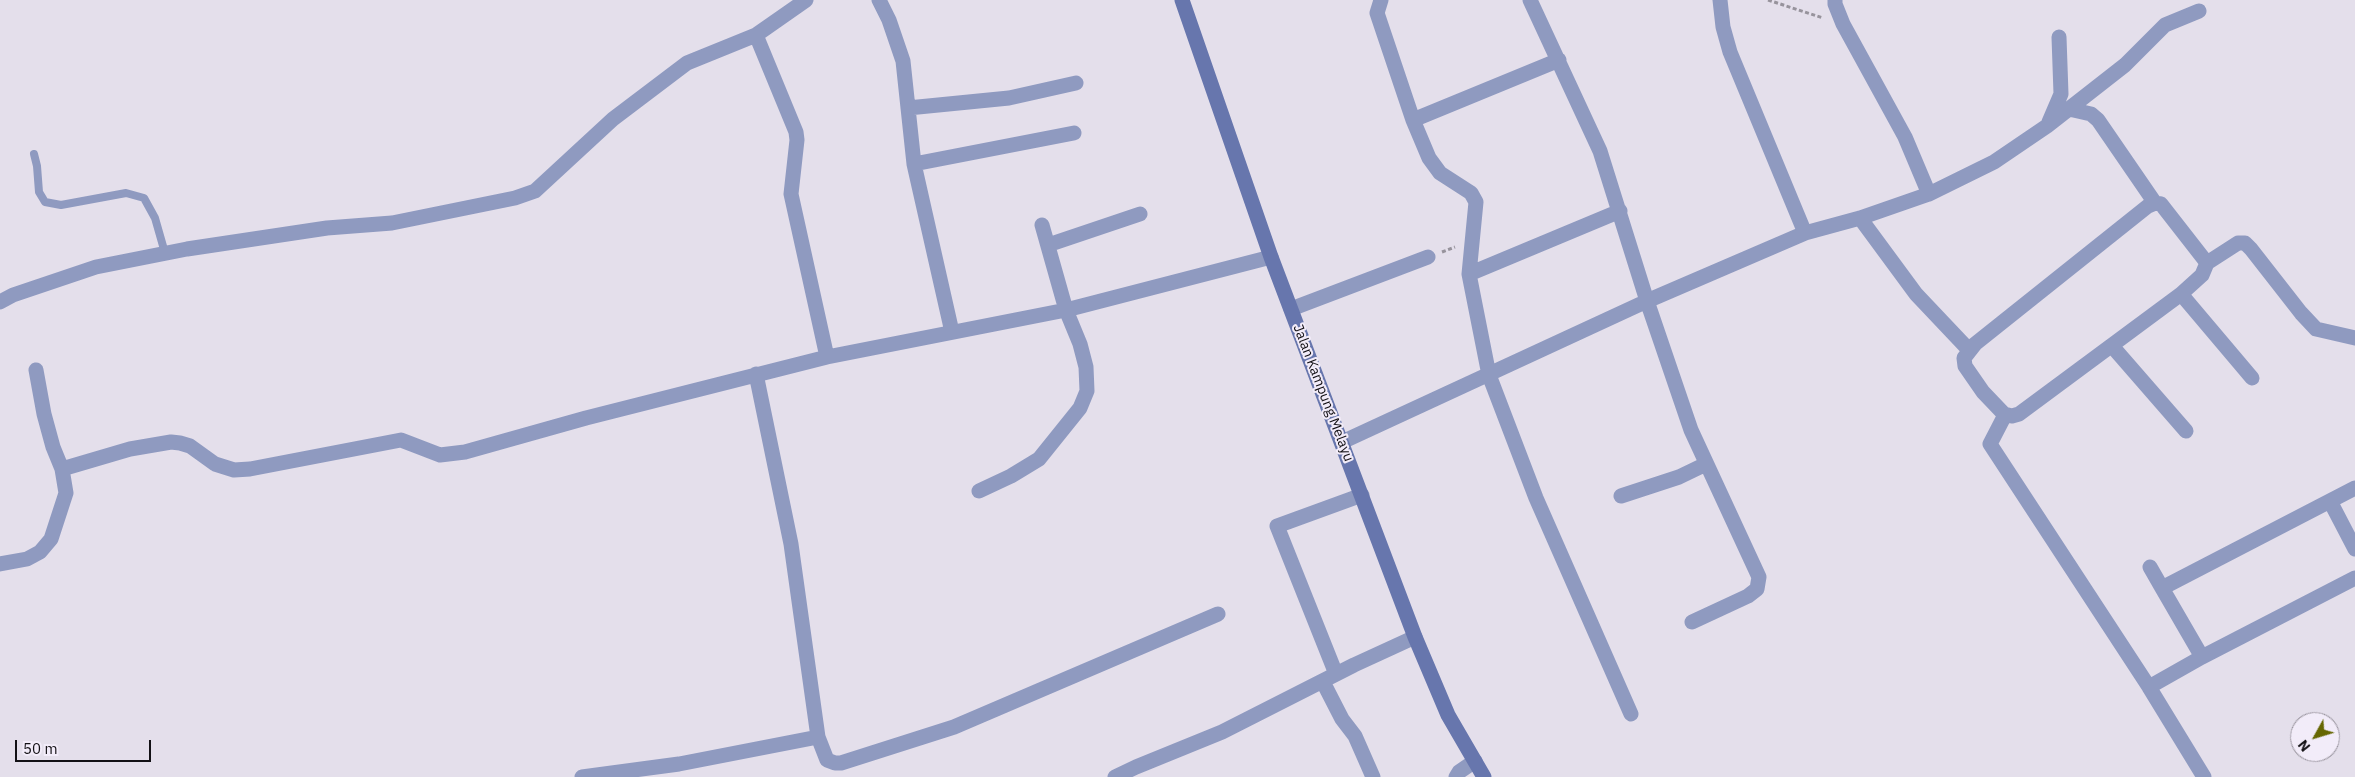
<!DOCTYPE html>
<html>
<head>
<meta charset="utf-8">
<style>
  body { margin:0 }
  #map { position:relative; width:2355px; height:777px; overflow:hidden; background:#e4dfeb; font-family:"IBM Plex Sans",sans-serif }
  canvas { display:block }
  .north { position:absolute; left:2290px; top:712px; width:50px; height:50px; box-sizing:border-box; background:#f2ecf9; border:1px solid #99949e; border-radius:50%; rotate:231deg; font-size:14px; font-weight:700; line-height:20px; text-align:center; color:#131115 }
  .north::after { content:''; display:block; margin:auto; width:18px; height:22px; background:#666702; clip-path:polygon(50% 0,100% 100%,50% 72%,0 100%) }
  .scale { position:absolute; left:15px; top:740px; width:136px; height:22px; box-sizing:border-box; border:2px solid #131115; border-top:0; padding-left:6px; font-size:15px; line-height:18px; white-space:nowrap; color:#131115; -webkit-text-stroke:4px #f2ecf9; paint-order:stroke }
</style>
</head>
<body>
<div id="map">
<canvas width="2355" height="777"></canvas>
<div class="north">N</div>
<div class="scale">50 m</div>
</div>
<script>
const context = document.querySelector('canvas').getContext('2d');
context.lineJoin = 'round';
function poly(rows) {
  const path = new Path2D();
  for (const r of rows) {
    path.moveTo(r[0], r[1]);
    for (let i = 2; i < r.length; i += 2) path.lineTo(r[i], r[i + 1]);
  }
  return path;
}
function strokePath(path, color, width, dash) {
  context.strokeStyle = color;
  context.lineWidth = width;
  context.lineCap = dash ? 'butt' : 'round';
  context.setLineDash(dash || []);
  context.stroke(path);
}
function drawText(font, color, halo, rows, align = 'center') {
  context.font = font + ' "IBM Plex Sans",sans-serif';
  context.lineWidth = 4;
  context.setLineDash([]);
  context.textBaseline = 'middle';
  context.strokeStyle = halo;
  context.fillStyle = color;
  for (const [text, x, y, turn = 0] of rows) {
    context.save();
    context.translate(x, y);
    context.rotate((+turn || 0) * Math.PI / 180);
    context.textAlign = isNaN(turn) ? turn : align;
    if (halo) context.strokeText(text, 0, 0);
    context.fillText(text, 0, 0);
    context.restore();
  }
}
strokePath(poly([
  [1768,0,1823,18],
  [1442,252,1455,247]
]), '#97939c', 3, [4, 2.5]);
strokePath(poly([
  [34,154,37,166,39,192,45,202,61,205,126,193,144,198,155,218,165,253]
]), '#8f9ac0', 8);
strokePath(poly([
  [879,0,889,20,903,61,914,164,952,332],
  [1381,0,1377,13,1413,120,1429,158,1440,173,1471,193,1476,202,1469,274,1489,375,1536,498,1631,714],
  [1720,0,1723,27,1730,52,1805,233],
  [1835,0,1835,4,1843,24,1905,137,1929,194],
  [756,35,796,132,797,140,791,194,827,357],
  [908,108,1009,98,1076,83],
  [2069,109,2091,114,2098,120,2155,203],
  [1413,120,1559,60],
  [2049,122,2061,94,2059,37],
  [914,164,1074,133],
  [1860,218,1916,294,1969,350],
  [1048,245,1140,214],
  [2207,263,2161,204,2155,203,2148,206,1975,344,1964,358,1965,366,1983,392,2004,414,2012,416,2019,414,2181,294,2202,275,2207,263,2238,243,2245,243,2251,249,2301,313,2316,329,2355,338],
  [1469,274,1620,211],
  [2181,294,2252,378],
  [0,302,13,295,96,267,187,249,327,228,392,223,515,198,535,191,613,119,687,63,756,35,806,0],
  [1291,309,1428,257],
  [2112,346,2186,431],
  [36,370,44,414,53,447,62,469],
  [2005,415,1990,444,2149,687,2204,777],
  [1342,442,1647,301,1600,151,1530,0],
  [979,491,1011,476,1039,459,1080,408,1087,391,1086,367,1080,344,1066,310,1042,225],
  [1621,496,1679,477,1706,464],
  [2330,501,2355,549],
  [0,564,27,559,40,552,51,539,66,493,62,469,130,449,171,442,180,443,190,446,215,464,234,470,250,469,401,440,440,455,465,452,586,418,827,357,1066,310,1271,257],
  [2150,567,2162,588],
  [1692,622,1748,596,1757,589,1759,577,1691,430,1647,301,1805,233,1860,218,1929,194,1994,162,2047,126,2125,65,2165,25,2199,11],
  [2202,657,2355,578],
  [1336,674,1277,526,1362,495],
  [1323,682,1342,719,1355,736,1373,777],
  [2149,687,2202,657,2162,588,2355,488],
  [818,737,827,760,835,763,841,763,954,727,1218,614],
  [582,777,679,764,818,737,791,544,756,374],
  [1115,777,1136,767,1222,732,1354,665,1415,637],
  [1456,777,1459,772,1475,761]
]), '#8f9ac0', 15);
strokePath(poly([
  [1182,0,1271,257,1415,637,1448,715,1484,777]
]), '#6776ad', 15);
drawText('14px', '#131115', '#f2ecf9', [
  ["Jalan Kampung Melayu",1323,393,69]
]);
</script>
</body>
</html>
